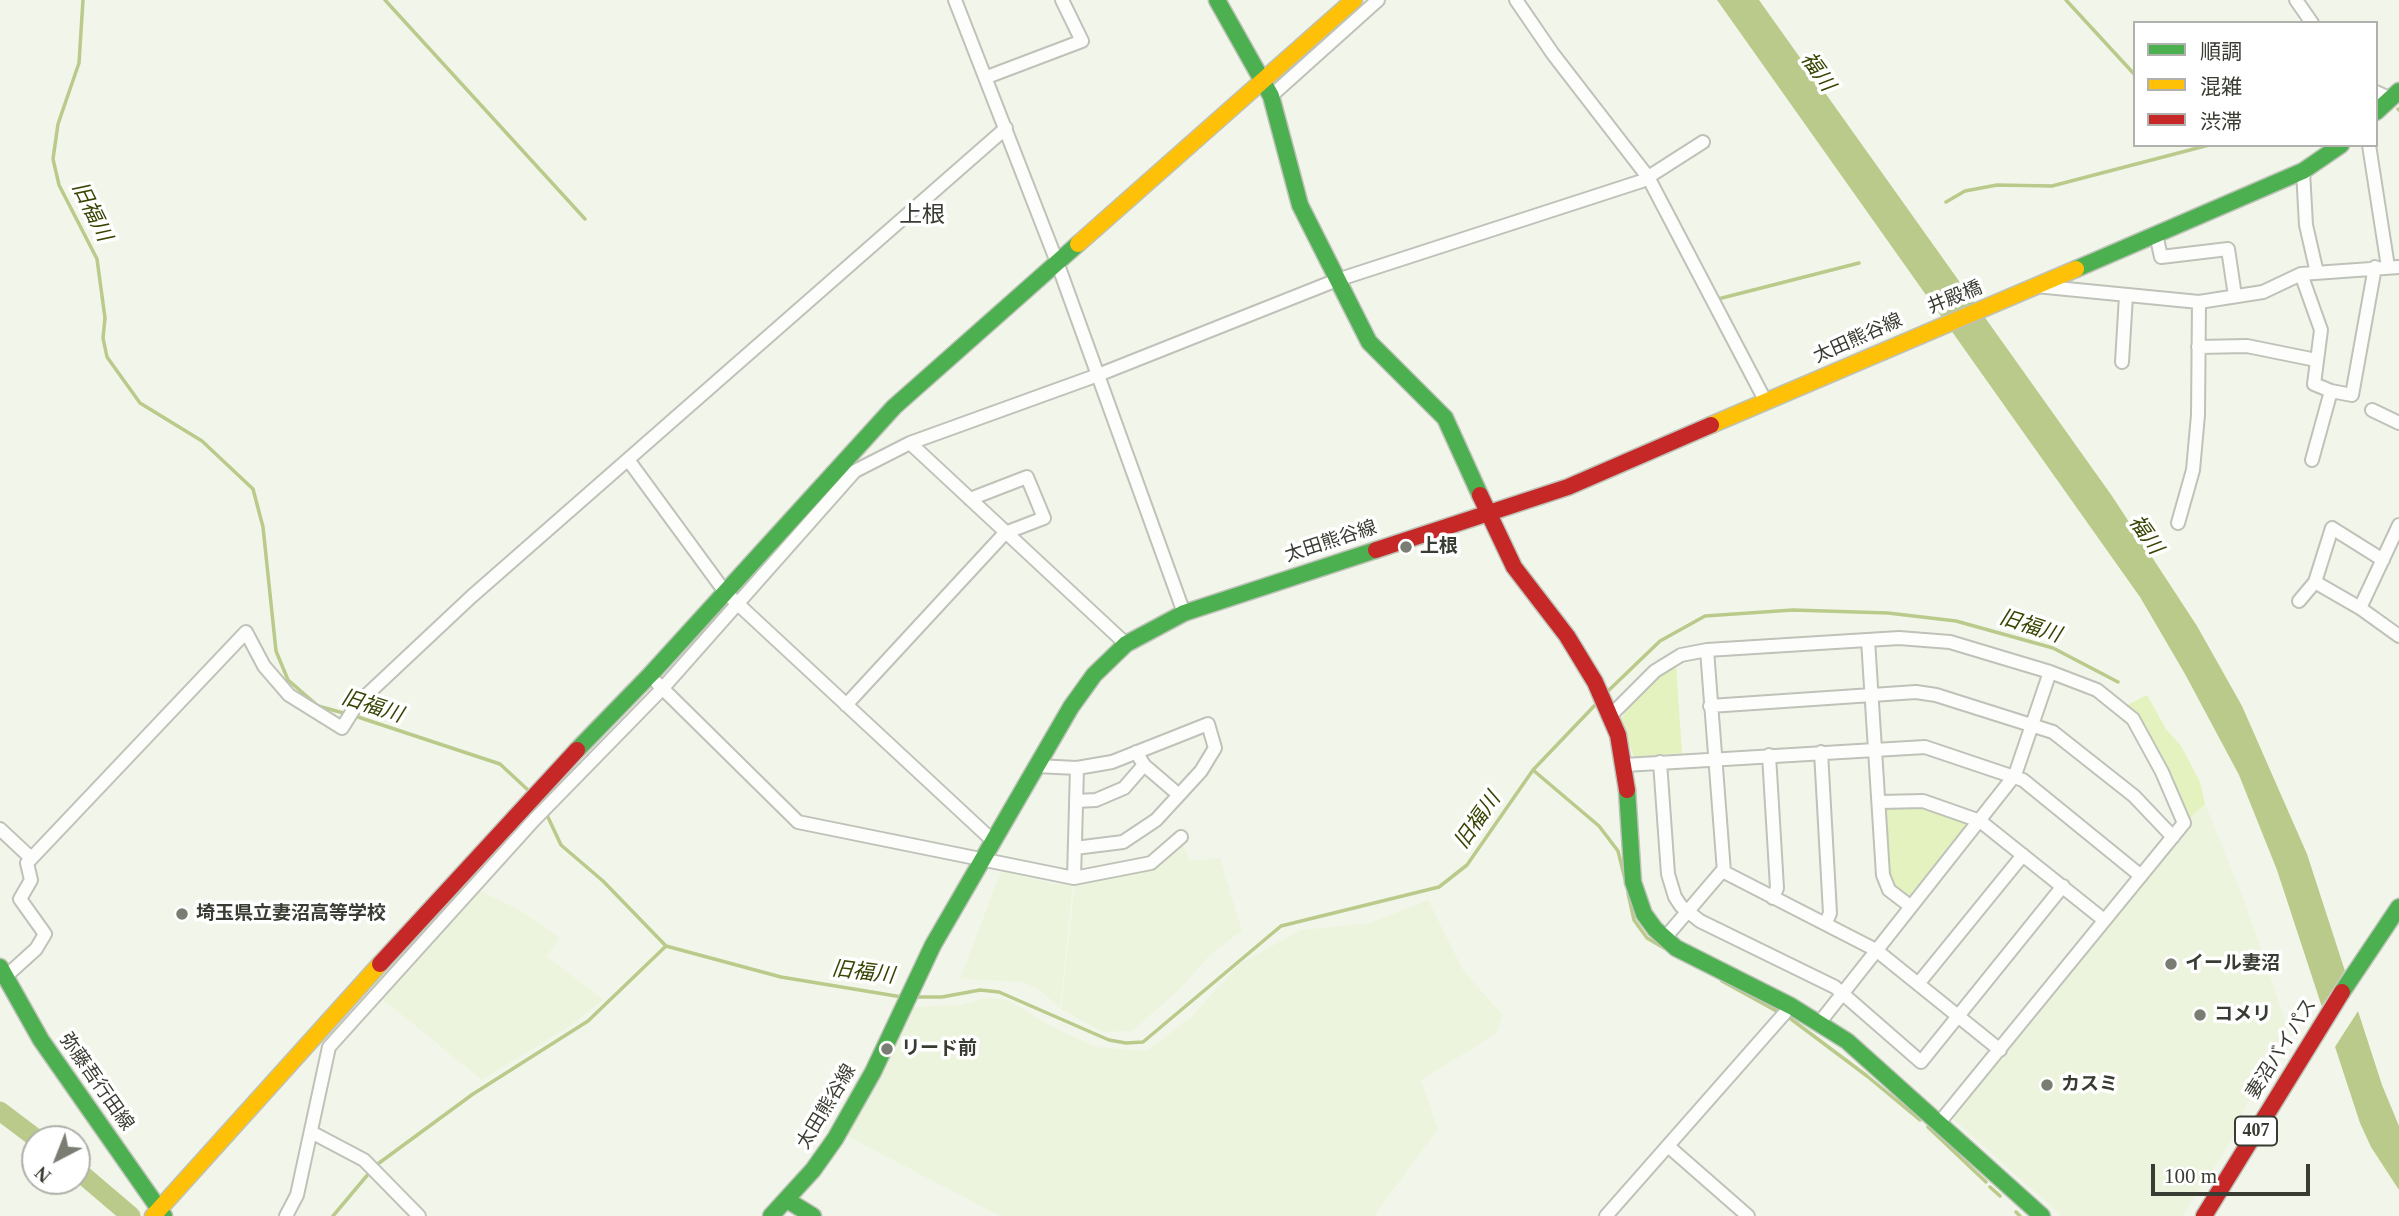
<!DOCTYPE html>
<html>
<head>
<meta charset="utf-8">
<style>
  body { margin:0 }
  #map { position:relative; width:2399px; height:1216px; overflow:hidden; background:#f2f6ea; font-family:"Times New Roman","Noto Sans JP",serif }
  canvas { display:block }
  .legend { position:absolute; left:2133px; top:21px; width:245px; height:126px; box-sizing:border-box; background:#fff; border:2px solid #b0b1ad; margin:0; padding:9px 12px; list-style:none; font-size:21px; color:#393c32 }
  .legend li { display:flex; align-items:center; gap:14px; height:35px }
  .legend b { width:35px; border:2px solid #b0b1ad }
  .north { position:absolute; left:21px; top:1125px; width:70px; height:70px; box-sizing:border-box; background:#fff; border:2px solid #b0b1ad; border-radius:50%; rotate:222deg; font-size:19px; font-weight:700; line-height:28px; text-align:center; color:#393c32 }
  .north::after { content:''; display:block; margin:auto; width:24px; height:32px; background:#7a7d72; clip-path:polygon(50% 0,100% 100%,50% 72%,0 100%) }
  .scale { position:absolute; left:2151px; top:1164px; width:159px; height:32px; box-sizing:border-box; border:4px solid #393c32; border-top:0; padding-left:9px; font-size:21px; line-height:24px; white-space:nowrap; color:#393c32; -webkit-text-stroke:5px #fff; paint-order:stroke }
</style>
</head>
<body>
<div id="map">
<canvas width="2399" height="1216"></canvas>
<ul class="legend">
<li><b style="height:9px;background:#4caf50"></b>順調</li>
<li><b style="height:9px;background:#ffc107"></b>混雑</li>
<li><b style="height:9px;background:#c62828"></b>渋滞</li>
</ul>
<div class="north">N</div>
<div class="scale">100 m</div>
</div>
<script>
const context = document.querySelector('canvas').getContext('2d');
context.lineJoin = 'round';
function fill(path, color) {
  context.fillStyle = color;
  context.fill(path, 'evenodd');
}
function poly(rows) {
  const path = new Path2D();
  for (const r of rows) {
    path.moveTo(r[0], r[1]);
    for (let i = 2; i < r.length; i += 2) path.lineTo(r[i], r[i + 1]);
  }
  return path;
}
function strokePath(path, color, width, dash) {
  context.strokeStyle = color;
  context.lineWidth = width;
  context.lineCap = dash ? 'butt' : 'round';
  context.setLineDash(dash || []);
  context.stroke(path);
}
function drawText(font, color, halo, rows, align = 'center') {
  context.font = font + ' "Times New Roman","Noto Sans JP",serif';
  context.lineWidth = 7;
  context.setLineDash([]);
  context.textBaseline = 'middle';
  context.strokeStyle = halo;
  context.fillStyle = color;
  for (const [text, x, y, turn = 0] of rows) {
    context.save();
    context.translate(x, y);
    context.rotate((+turn || 0) * Math.PI / 180);
    context.textAlign = isNaN(turn) ? turn : align;
    if (halo) context.strokeText(text, 0, 0);
    context.fillText(text, 0, 0);
    context.restore();
  }
}
fill(poly([
  [2205,804,2244,900,2288,1028,2285,1041,2239,1118,2230,1143,2182,1216,2062,1216,1953,1119,1954,1116,2191,823,2190,818],
  [1183,845,1190,861,1220,858,1242,931,1211,954,1179,990,1132,1031,1102,1032,1061,1009,1075,882,1131,875,1161,866],
  [1001,871,1054,884,1073,882,1060,1008,1038,989,1023,982,960,979],
  [481,891,520,910,560,938,547,956,603,1000,570,1026,482,1080,381,998],
  [1428,900,1463,970,1503,1015,1496,1034,1421,1080,1438,1129,1374,1216,1000,1216,843,1134,913,1007,960,1005,986,998,1008,1000,1045,1023,1096,1047,1147,1051,1192,1016,1239,964,1301,930,1370,923]
]), '#edf4dd');
fill(poly([
  [1676,664,1682,753,1634,757,1620,720,1647,684],
  [2147,695,2166,729,2181,746,2200,782,2205,804,2190,818,2151,737,2127,705],
  [1914,803,1967,820,1969,827,1912,895,1905,896,1888,877,1885,811,1888,804]
]), '#e3f2be');
fill(poly([
  [1717,0,1759,0,2112,496,2197,626,2242,706,2307,854,2382,1085,2399,1126,2399,1190,2371,1147,2360,1123,2277,870,2239,775,2185,674,2140,597]
]), '#b9ca8b');
fill(poly([
  [2347,967,2360,1008,2333,1050,2320,1009]
]), '#f2f6ea');
strokePath(poly([
  [83,0,79,63,58,124,53,159,59,185,97,259,105,318,103,338,107,357,140,403,202,441,253,489,263,527,276,651,288,680,318,706,347,714],
  [385,0,585,219],
  [2066,0,2135,75],
  [2398,109,2399,110],
  [1946,202,1965,191,1997,185,2052,186,2209,145],
  [1718,299,1859,263],
  [1607,692,1660,641,1705,616,1793,610,1888,613,1956,621,2053,648,2118,682],
  [355,716,500,764,528,790],
  [1533,770,1599,826,1618,851,1625,879],
  [546,813,561,845,603,881,666,946,781,977,902,997],
  [1628,893,1634,920,1647,938,1664,948],
  [1722,981,1780,1013],
  [916,997,942,997,980,990,999,992,1109,1040,1126,1043,1143,1042,1281,926,1439,887,1467,865,1533,770,1597,703],
  [1787,1016,1867,1076,1920,1120],
  [1928,1127,1986,1182],
  [1990,1187,2000,1196],
  [2016,1212,2020,1216],
  [333,1216,375,1166,473,1094,588,1021,666,946]
]), '#b9ca8b', 3.5);
strokePath(poly([
  [0,1111,37,1139],
  [77,1170,131,1216]
]), '#b9ca8b', 19);
const street = poly([
  [955,0,1057,262,1184,613],
  [1516,0,1553,54,1648,177,1766,402],
  [2296,0,2312,23],
  [987,77,1082,41,1062,0],
  [2376,92,2391,99],
  [1271,96,1378,0],
  [2369,145,2388,267],
  [2303,171,2306,225,2317,273],
  [2156,234,2161,257,2228,249,2235,296],
  [2301,274,2321,330,2314,384,2331,391,2312,460],
  [2036,286,2199,302,2263,292,2301,274,2399,267],
  [2198,347,2247,346,2316,360],
  [2122,362,2126,296],
  [2331,391,2352,395,2375,267],
  [2372,410,2399,423],
  [910,443,1126,644],
  [629,461,725,592,992,840],
  [2178,523,2193,470,2198,415,2199,302],
  [2399,525,2360,608,2399,636],
  [2315,582,2360,608],
  [2299,601,2315,582,2332,528,2383,560],
  [1868,640,1883,875,1889,890,1910,906],
  [1707,650,1724,872,1876,950,2000,1050],
  [657,683,798,822,1074,878,1151,863,1181,837],
  [846,705,1005,533,1044,518,1027,477,970,499],
  [1710,706,1916,692,1936,695,2053,732,2134,796,2173,837],
  [1610,716,1655,671,1681,655,1707,650,1899,638,1950,642,2050,672,2097,690,2133,719,2162,772,2184,823,1939,1123],
  [1821,752,1830,913,1826,923],
  [1769,755,1777,888,1773,898],
  [1660,762,1668,874,1675,897,1681,906,1700,921,1835,987,1921,1062,2063,886],
  [1625,765,1925,747,2023,780,2141,876],
  [1036,766,1077,768,1112,762,1208,724,1215,748,1201,771,1179,795],
  [1076,801,1096,800,1124,788,1144,765],
  [1880,802,1923,801,1980,821,2104,920],
  [0,829,31,858],
  [1075,848,1123,842,1156,820,1179,795,1144,765,1136,752],
  [1074,878,1077,768],
  [1664,939,1723,870],
  [5,977,36,949,45,934,20,899,31,880,27,863,246,632,264,666,289,695,342,728,357,704,471,597,1006,128],
  [1918,984,2023,855],
  [1820,1022,2015,775,2050,672],
  [311,1132,364,1160,419,1216],
  [1668,1146,1748,1216],
  [286,1216,297,1195,329,1047,534,820,662,689,855,471,910,443,1098,375,1337,280,1642,181,1703,142],
  [1606,1216,1791,1006]
]);
const fast = poly([
  [1217,0,1271,96,1300,205,1369,342,1445,418,1480,495],
  [2376,112,2399,91],
  [2076,269,2303,171,2341,145],
  [577,750,651,674,894,407,1078,244],
  [1627,790,1633,882,1644,914,1655,929,1676,948,1791,1006,1847,1041,2042,1216],
  [0,967,41,1040,164,1216],
  [2342,992,2399,907],
  [787,1200,813,1216],
  [771,1216,813,1170,835,1139,873,1072,933,945,1071,707,1094,675,1126,644,1184,613,1376,550]
]);
const slow = poly([
  [1078,244,1354,0],
  [1711,425,2076,269],
  [153,1216,380,964]
]);
const jam = poly([
  [1480,495,1514,567,1567,636,1595,682,1618,735,1627,790],
  [1376,550,1568,487,1711,425],
  [380,964,577,750],
  [2204,1216,2342,992]
]);
strokePath(street, '#bec2b8', 16);
strokePath(fast, '#bec2b8', 19);
strokePath(slow, '#bec2b8', 19);
strokePath(jam, '#bec2b8', 19);
strokePath(street, '#fdfefc', 12);
strokePath(fast, '#4caf50', 16);
strokePath(slow, '#ffc107', 16);
strokePath(jam, '#c62828', 16);
for (const [x, y, r, color] of [
  [1406,547,7,"#7a7d72"],
  [182,914,7,"#7a7d72"],
  [2171,964,7,"#7a7d72"],
  [2200,1015,7,"#7a7d72"],
  [887,1049,7,"#7a7d72"],
  [2047,1085,7,"#7a7d72"]
]) {
  const dot = new Path2D();
  dot.arc(x, y, r, 0, 2 * Math.PI);
  context.fillStyle = color;
  context.fill(dot);
  strokePath(dot, '#fff', 2.5);
}
for (const [x, y, w] of [
  [2256,1131,42]
]) {
  const box = new Path2D();
  box.roundRect(x - w / 2, y - 14.5, w, 29, 5);
  context.fillStyle = '#fff';
  context.fill(box);
  strokePath(box, '#393c32', 2);
}
drawText('bold 18px', '#393c32', null, [
  ["407",2256,1131]
]);
drawText('19px', '#393c32', '#fff', [
  ["井殿橋",1955,298,-22],
  ["太田熊谷線",1858,339,-24],
  ["太田熊谷線",1331,542,-18],
  ["妻沼バイパス",2282,1049,-58],
  ["弥藤吾行田線",96,1082,55],
  ["太田熊谷線",827,1107,-59]
]);
drawText('bold 19px', '#393c32', '#fff', [
  ["上根",1420,547],
  ["埼玉県立妻沼高等学校",196,914],
  ["イール妻沼",2185,964],
  ["コメリ",2214,1015],
  ["リード前",901,1049],
  ["カスミ",2061,1085]
], 'left');
drawText('italic 21px', '#374503', '#fff', [
  ["福川",1817,72,55],
  ["旧福川",91,212,64],
  ["福川",2145,535,55],
  ["旧福川",2030,627,18],
  ["旧福川",372,707,18],
  ["旧福川",1478,821,-55],
  ["旧福川",863,973,7]
]);
drawText('23px', '#393c32', '#fff', [
  ["上根",922,216]
]);
</script>
</body>
</html>
